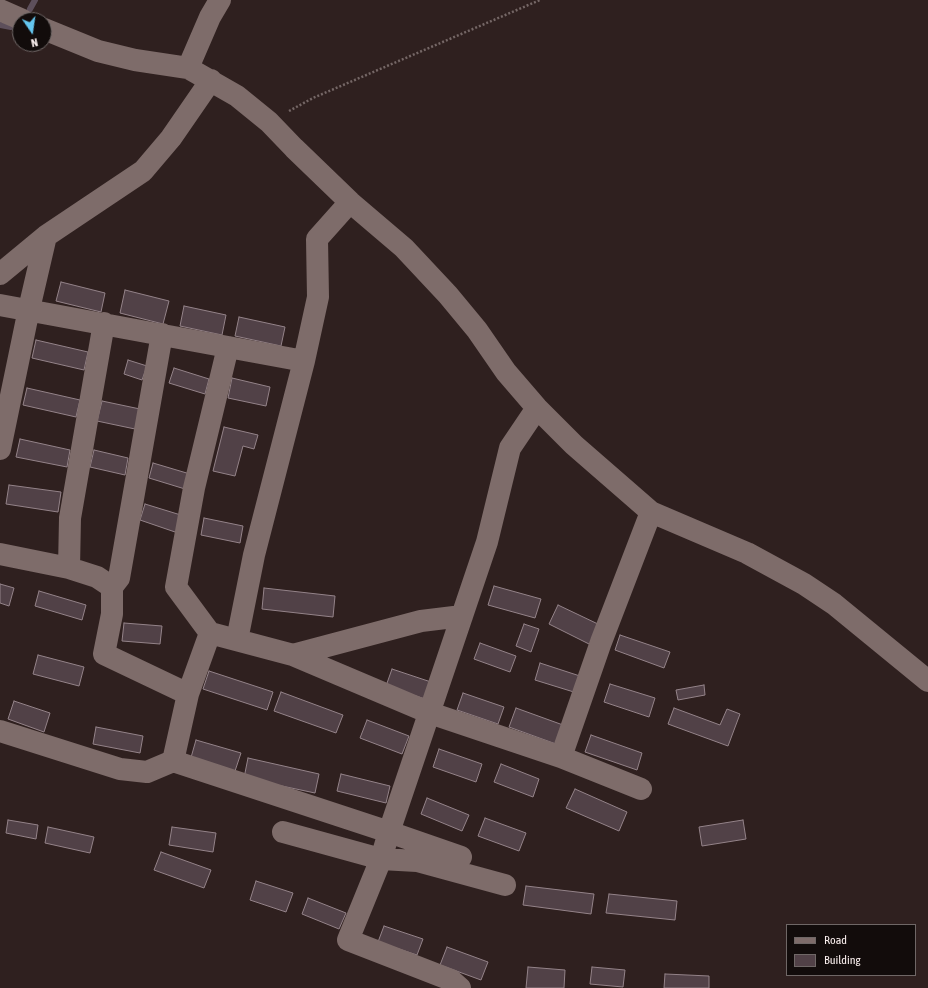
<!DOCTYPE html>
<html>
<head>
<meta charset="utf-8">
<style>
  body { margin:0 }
  #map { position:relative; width:928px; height:988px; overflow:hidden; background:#2f201f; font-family:"Asap Condensed",sans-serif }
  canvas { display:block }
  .legend { position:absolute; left:786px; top:924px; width:130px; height:52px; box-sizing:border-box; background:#120c0b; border:1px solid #6f6766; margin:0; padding:5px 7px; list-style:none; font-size:12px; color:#faefee }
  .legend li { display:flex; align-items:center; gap:8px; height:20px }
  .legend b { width:20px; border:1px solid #6f6766 }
  .north { position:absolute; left:12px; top:12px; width:40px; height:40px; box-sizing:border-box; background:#120c0b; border:1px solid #6f6766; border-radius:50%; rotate:167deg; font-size:11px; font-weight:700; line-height:16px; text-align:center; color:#faefee }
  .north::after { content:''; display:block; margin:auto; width:14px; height:18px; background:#64c5ee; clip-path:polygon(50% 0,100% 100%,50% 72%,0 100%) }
</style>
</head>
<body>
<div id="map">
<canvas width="928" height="988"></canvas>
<ul class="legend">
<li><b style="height:5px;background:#7e6c6a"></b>Road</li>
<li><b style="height:11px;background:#514147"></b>Building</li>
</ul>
<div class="north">N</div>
</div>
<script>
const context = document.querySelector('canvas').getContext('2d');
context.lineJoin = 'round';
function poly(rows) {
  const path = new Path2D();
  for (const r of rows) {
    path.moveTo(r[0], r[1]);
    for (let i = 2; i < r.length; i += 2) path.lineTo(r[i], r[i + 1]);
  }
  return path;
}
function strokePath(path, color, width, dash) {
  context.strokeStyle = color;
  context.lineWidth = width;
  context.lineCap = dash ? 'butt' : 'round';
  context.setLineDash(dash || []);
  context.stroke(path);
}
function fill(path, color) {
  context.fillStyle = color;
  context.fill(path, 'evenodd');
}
strokePath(poly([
  [30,9,35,0],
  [0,25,11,27]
]), '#5d4f5b', 6);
const building = poly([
  [61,282,105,293,101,312,56,301,61,282],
  [125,290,169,301,163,324,120,313,125,290],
  [184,306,226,315,222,335,180,326,184,306],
  [239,317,285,327,281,346,235,336,239,317],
  [36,340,88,352,84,370,32,358,36,340],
  [128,360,147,366,142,380,124,374,128,360],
  [174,368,209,379,205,394,169,383,174,368],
  [232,378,270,387,266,406,228,398,232,378],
  [27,388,80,400,76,417,23,405,27,388],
  [102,401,140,409,135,429,97,421,102,401],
  [224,427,258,435,254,449,243,446,235,476,213,471,224,427],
  [20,439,70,450,67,467,16,457,20,439],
  [94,450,128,458,125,475,90,467,94,450],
  [153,463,190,474,185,489,149,478,153,463],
  [9,485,61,492,58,512,6,504,9,485],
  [145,504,184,516,178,533,140,520,145,504],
  [204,518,243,526,240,543,201,535,204,518],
  [0,584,14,588,9,606,0,603,0,584],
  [494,586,541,599,535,618,488,605,494,586],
  [264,588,335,596,333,617,262,609,264,588],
  [39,591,86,605,82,620,35,606,39,591],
  [558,605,600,625,591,645,549,624,558,605],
  [124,623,162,626,160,644,122,641,124,623],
  [524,624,539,629,531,652,516,646,524,624],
  [620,635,670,652,664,668,615,650,620,635],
  [480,643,516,656,510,672,474,659,480,643],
  [38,655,84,667,79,686,33,674,38,655],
  [540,663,583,677,577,693,535,680,540,663],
  [392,669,434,683,428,700,386,686,392,669],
  [209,671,273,692,267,710,203,689,209,671],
  [610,684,655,698,649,717,604,702,610,684],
  [704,685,705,695,678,700,676,690,704,685],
  [281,692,343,715,336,733,274,711,281,692],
  [463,693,504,707,498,724,457,710,463,693],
  [14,701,50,713,44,732,8,719,14,701],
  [516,708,563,725,556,744,509,727,516,708],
  [674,708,720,725,727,709,740,714,728,746,668,724,674,708],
  [367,720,409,736,402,754,360,738,367,720],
  [96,727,143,736,140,753,93,744,96,727],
  [591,735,642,753,637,770,585,752,591,735],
  [196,740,241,753,234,774,190,761,196,740],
  [439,749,482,764,476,782,433,767,439,749],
  [248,758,319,774,315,793,244,778,248,758],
  [501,764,539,779,533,797,494,782,501,764],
  [341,774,390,786,386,803,337,791,341,774],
  [575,789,627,812,619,831,566,808,575,789],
  [427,798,469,815,462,831,421,814,427,798],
  [485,818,526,833,519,851,478,836,485,818],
  [8,820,38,825,36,839,6,833,8,820],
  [743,820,746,839,702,846,699,827,743,820],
  [48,827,94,837,90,853,45,843,48,827],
  [172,827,216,833,213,852,169,845,172,827],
  [161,852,211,870,204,888,154,870,161,852],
  [256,881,293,893,286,912,250,900,256,881],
  [526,886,594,894,591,914,523,905,526,886],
  [609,894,677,901,675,920,606,913,609,894],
  [308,898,346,913,339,929,302,914,308,898],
  [384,926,423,939,417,955,378,942,384,926],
  [447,947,488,962,481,980,440,965,447,947],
  [528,967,565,970,564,988,526,988,528,967],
  [592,967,625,970,623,987,590,984,592,967],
  [665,974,709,976,709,988,664,988,665,974]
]);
fill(building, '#514147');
strokePath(building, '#948389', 1);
strokePath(poly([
  [289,111,313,98,540,0]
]), '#756766', 2.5, [2, 2]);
strokePath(poly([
  [0,10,23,20],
  [44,29,98,51,135,60,188,68,237,96,269,122,294,148,350,202,404,248,448,295,477,330,506,372,537,408,574,445,651,512,747,553,804,584,834,604,928,681],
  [188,68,210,17,220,0],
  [0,274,46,236,143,171,171,138,211,80],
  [0,305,304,361],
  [0,449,29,309,46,236],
  [0,554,69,568,97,577,112,587,112,614,104,654,188,694,210,633,293,655,421,621,462,616],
  [69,568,70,518,104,323],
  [112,587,119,578,162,334],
  [210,633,176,587,194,488,228,347],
  [237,640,254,555,304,361,318,297,317,239,350,202],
  [293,655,430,713,561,757,641,789],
  [0,731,120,769,147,772,173,761,389,832,461,857],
  [561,757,601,642,651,512],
  [173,761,188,694],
  [283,832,381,859,417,861,505,885],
  [460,988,451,980,348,940,381,859,389,832,487,542,510,448,537,408]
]), '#7e6c6a', 22);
</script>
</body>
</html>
